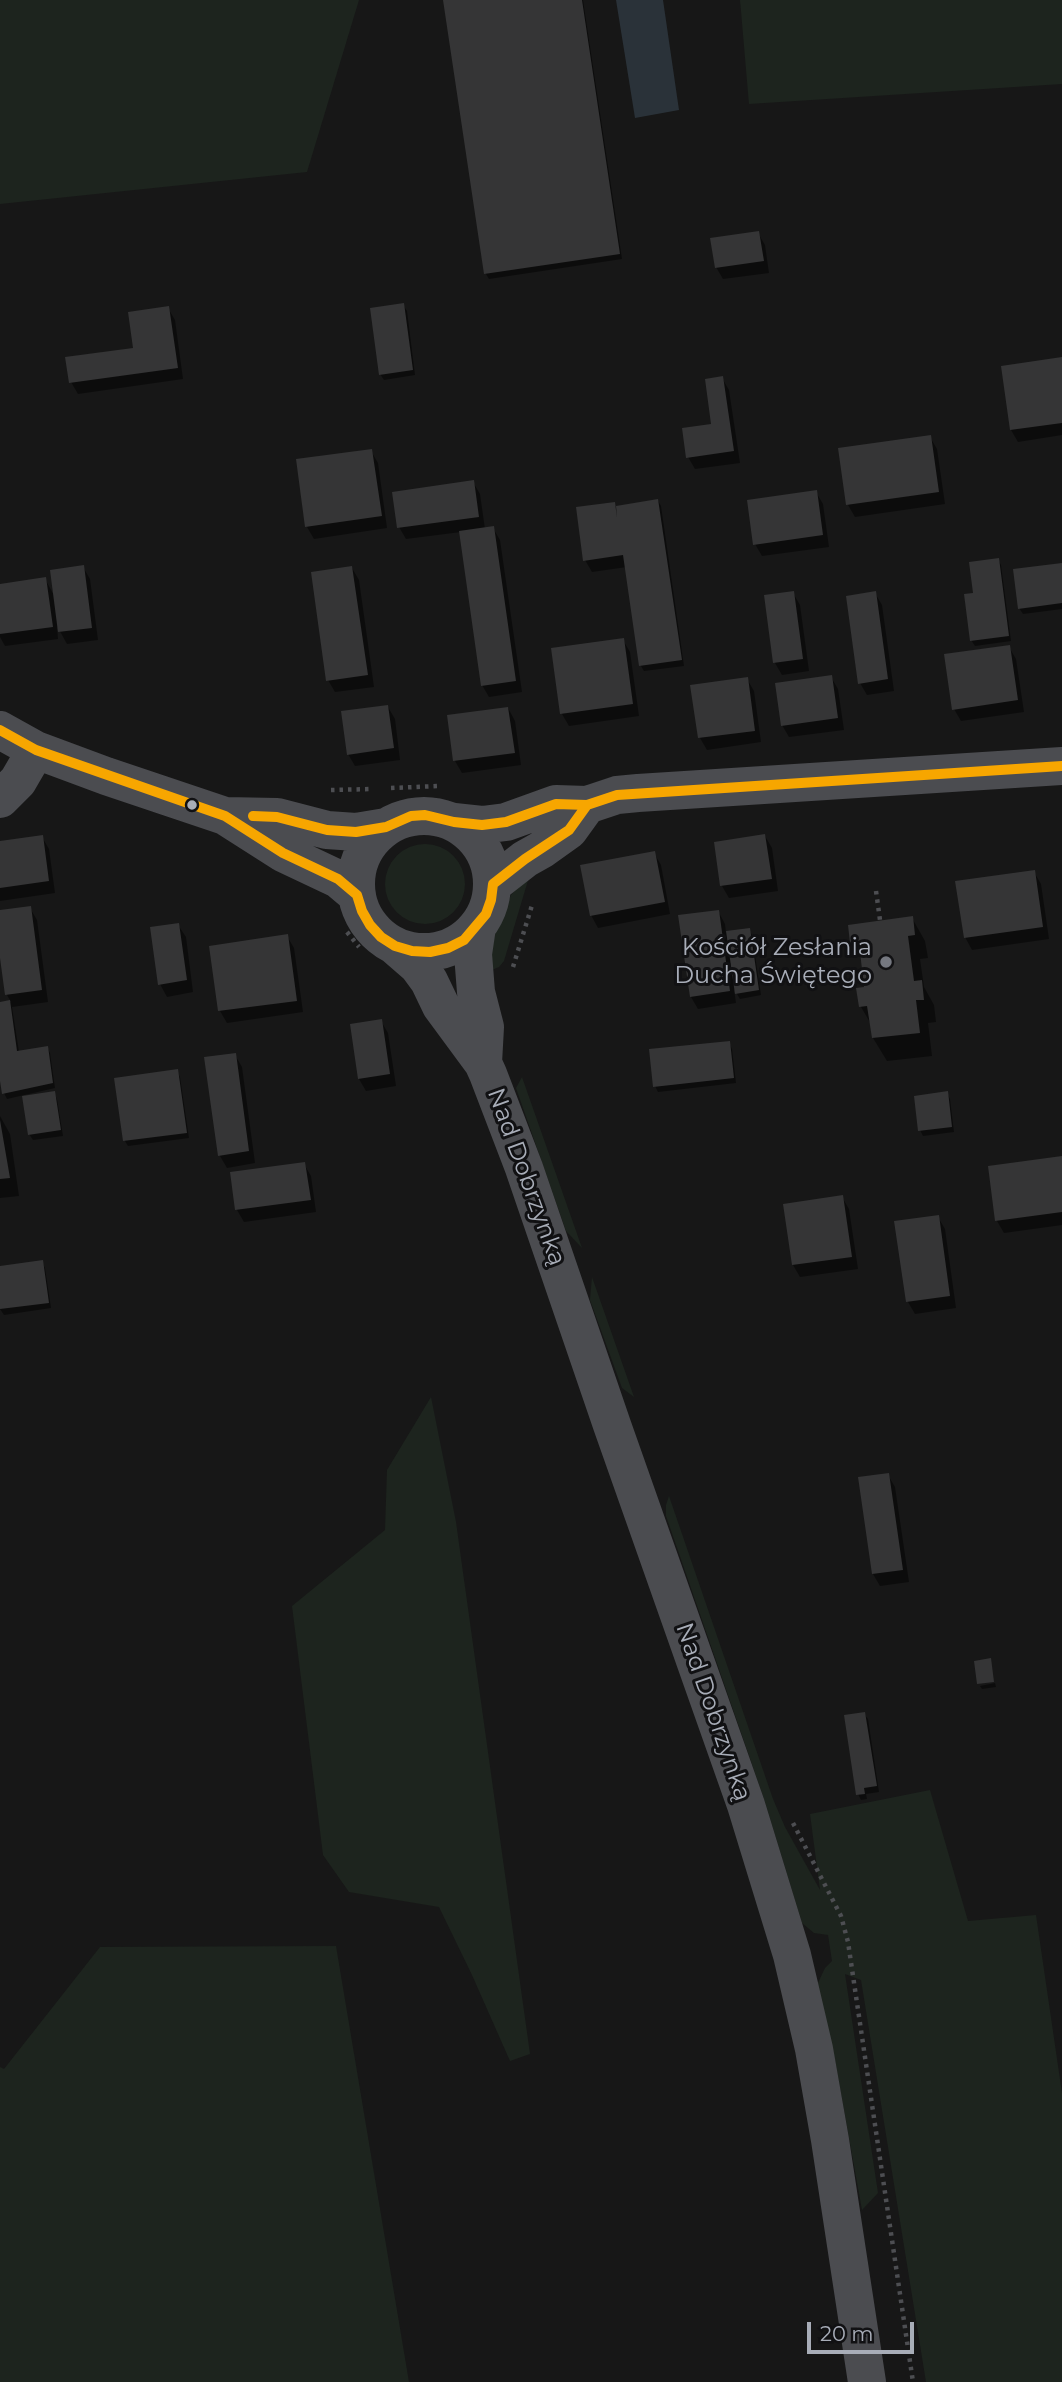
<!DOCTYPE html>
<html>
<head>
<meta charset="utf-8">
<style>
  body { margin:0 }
  #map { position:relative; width:1062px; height:2382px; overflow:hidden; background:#171717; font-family:Montserrat,sans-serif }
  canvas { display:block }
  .scale { position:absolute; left:807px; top:2322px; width:107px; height:32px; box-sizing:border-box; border:4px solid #a8adb8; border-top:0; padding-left:9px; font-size:21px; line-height:24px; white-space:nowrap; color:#a8adb8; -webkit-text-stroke:5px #111113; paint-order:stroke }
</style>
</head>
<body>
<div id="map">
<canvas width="1062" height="2382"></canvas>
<div class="scale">20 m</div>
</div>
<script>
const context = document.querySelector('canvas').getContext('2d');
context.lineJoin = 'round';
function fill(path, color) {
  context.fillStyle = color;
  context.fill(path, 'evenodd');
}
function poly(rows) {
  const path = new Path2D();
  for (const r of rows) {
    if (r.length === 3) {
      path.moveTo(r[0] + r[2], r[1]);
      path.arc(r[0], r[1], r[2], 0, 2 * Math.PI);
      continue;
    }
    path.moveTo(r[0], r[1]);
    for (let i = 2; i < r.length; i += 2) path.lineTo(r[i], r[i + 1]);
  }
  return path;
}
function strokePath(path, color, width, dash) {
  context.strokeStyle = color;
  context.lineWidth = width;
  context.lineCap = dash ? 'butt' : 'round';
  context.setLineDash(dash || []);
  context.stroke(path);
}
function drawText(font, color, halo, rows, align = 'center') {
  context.font = font + ' Montserrat,sans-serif';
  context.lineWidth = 6;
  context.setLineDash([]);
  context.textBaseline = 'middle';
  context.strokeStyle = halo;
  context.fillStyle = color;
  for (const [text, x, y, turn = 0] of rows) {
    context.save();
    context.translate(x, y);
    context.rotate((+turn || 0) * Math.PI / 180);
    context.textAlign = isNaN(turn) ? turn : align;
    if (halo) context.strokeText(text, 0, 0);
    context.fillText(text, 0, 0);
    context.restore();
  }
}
fill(poly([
  [0,0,359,0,307,172,0,204],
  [740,0,1062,0,1062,84,749,104],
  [425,884,40],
  [529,877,504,961,499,967,487,972,495,934,511,895,521,883],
  [522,1077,582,1248,566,1231,516,1088],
  [592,1277,634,1397,622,1388,590,1300],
  [431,1397,456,1522,530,2054,510,2061,472,1975,439,1907,349,1892,323,1855,292,1606,385,1530,387,1470],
  [669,1496,773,1799,785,1827,820,1890,810,1814,930,1790,968,1921,1036,1915,1062,2093,1062,2382,926,2382,861,1980,845,1974,878,2193,862,2210,835,2060,817,1985,825,1968,832,1961,828,1935,814,1933,802,1923,764,1799,666,1516,666,1505],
  [336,1946,409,2382,0,2382,0,2067,4,2069,100,1947]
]), '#1d241e');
fill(poly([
  [616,0,663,0,679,110,635,118]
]), '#2a3239');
fill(poly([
  [444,0,583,0,622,259,489,279,486,274],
  [758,233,765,245,769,273,723,279,716,267],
  [403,305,407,311,415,375,384,380,380,374],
  [168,308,175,320,183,379,78,394,71,382,135,349],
  [1062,359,1062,435,1018,442,1011,430],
  [722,378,729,390,740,463,695,469,688,457,713,426],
  [930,437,937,449,945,504,855,517,848,505],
  [371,451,378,463,387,528,314,539,307,527],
  [473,482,480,494,485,529,493,528,500,540,522,692,489,697,482,685,461,532,406,539,399,527],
  [816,492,823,504,829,547,762,556,755,544],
  [658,501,661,506,684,666,644,671,641,666,627,567,592,572,585,560,614,504,616,508],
  [998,560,1001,565,1011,641,975,646,971,640,975,595],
  [1062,565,1062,609,1023,614,1019,608],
  [83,567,90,579,98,640,67,644,57,626,58,639,5,646,0,637,0,586,45,579,55,597],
  [352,568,359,580,374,687,335,692,328,680],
  [793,593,800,605,809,671,782,675,775,663,766,597],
  [875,593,882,605,894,691,867,695,860,683],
  [623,640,630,652,639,716,569,726,562,714],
  [1009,647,1016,659,1024,712,961,721,954,709],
  [831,677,838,689,844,730,789,737,782,725],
  [747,679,754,691,761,742,707,750,700,738],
  [388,707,395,719,400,760,355,766,348,754],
  [508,708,515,721,521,765,462,773,455,761,449,717],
  [765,836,772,848,778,891,729,898,722,886,716,843],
  [42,837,49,849,55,893,0,901,0,843],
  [654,853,661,865,670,914,598,928,591,915],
  [1034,872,1041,884,1049,939,972,950,965,937],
  [30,908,37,920,48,1002,12,1007,19,1052,47,1047,50,1053,55,1088,7,1099,4,1093,0,1069,0,1003,11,1002,7,995,0,945,0,912],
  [718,911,725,924,726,933,749,930,752,935,761,995,740,999,734,989,736,1003,698,1009,691,997],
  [912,918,925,941,928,958,920,959,924,987,934,1005,936,1022,928,1023,932,1056,887,1061,873,1038,871,1024,861,1007,866,989,863,961,852,943],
  [178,925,186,937,193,992,167,997,160,984],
  [287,936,294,948,303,1012,227,1023,220,1011],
  [381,1021,388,1033,396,1086,366,1091,359,1079,352,1025],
  [729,1043,732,1049,736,1083,658,1092,655,1086],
  [235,1055,242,1067,255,1163,227,1168,220,1156],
  [177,1071,180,1077,189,1138,128,1146,125,1141,116,1080],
  [54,1093,57,1099,63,1136,33,1140,29,1134],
  [947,1093,950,1099,954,1132,923,1136,920,1130],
  [0,1116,10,1134,19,1196,0,1198],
  [1062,1157,1062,1225,1004,1233,997,1221,990,1168],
  [304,1164,311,1176,316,1212,244,1222,237,1210,232,1174],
  [842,1197,849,1209,858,1269,800,1277,793,1265],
  [938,1217,945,1229,956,1308,915,1314,908,1302],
  [42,1262,45,1268,51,1308,4,1315,0,1309,0,1268],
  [888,1475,895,1487,909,1582,880,1586,873,1574],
  [995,1683,996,1687,982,1689,980,1686],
  [864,1714,868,1719,879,1792,866,1794,867,1799,861,1800,858,1794]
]), '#0007');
fill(poly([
  [443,0,582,0,620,254,484,274],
  [759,231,764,261,715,268,710,238],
  [404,303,413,370,379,375,370,308],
  [169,306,178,368,69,383,65,357,133,348,128,312],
  [1062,357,1062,423,1010,430,1001,366],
  [723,376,734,451,686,458,682,428,711,424,705,379],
  [931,435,939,492,846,505,838,448],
  [372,449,382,516,305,527,296,459],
  [474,480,479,517,397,528,392,492],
  [817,490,823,535,753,545,747,500],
  [658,499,682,660,639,666,623,555,583,561,576,507,615,502,617,518,616,506],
  [494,526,516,681,481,686,459,531],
  [999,558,1009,636,970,641,964,594,973,593,969,562],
  [1062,563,1062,603,1018,609,1013,569],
  [84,565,92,628,58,632,50,570],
  [352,566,368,675,326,681,311,572],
  [46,577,53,627,0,634,0,584],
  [794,591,803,659,773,663,764,595],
  [876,591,888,679,858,684,846,596],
  [624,638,633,704,560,714,551,648],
  [1010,645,1018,700,952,710,944,654],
  [832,675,838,718,781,726,775,683],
  [748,677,755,731,698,738,690,685],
  [388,705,394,748,347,755,341,711],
  [508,707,515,753,453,761,447,715],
  [765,834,772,879,720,886,714,842],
  [43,835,49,881,0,888,0,841],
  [655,851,665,902,590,916,580,865],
  [1035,870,1043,927,964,938,955,881],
  [31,906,42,990,5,995,0,958,0,910],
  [719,910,730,991,690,997,678,915],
  [913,916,915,935,908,936,914,981,922,980,924,1000,916,1000,920,1033,872,1038,867,1006,859,1007,856,988,864,987,859,943,850,943,848,925],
  [179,923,187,980,158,985,150,927],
  [750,928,759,990,735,994,726,931],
  [288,934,297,1001,218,1011,209,946],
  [10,1000,17,1051,48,1046,53,1083,2,1094,0,1081,0,1002],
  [382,1019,390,1074,358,1079,350,1024],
  [730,1041,734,1078,653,1087,649,1049],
  [236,1053,249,1151,218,1156,204,1057],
  [178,1069,187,1133,123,1141,114,1078],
  [55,1091,61,1130,28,1135,22,1096],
  [948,1091,952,1127,918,1131,914,1096],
  [0,1120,10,1178,0,1179],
  [1062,1156,1062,1212,995,1221,988,1166],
  [305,1162,311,1200,235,1210,230,1172],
  [843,1195,852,1257,792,1265,783,1204],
  [939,1215,950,1296,906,1302,894,1221],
  [43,1260,49,1303,0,1309,0,1266],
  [889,1473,903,1570,872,1574,858,1477],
  [991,1658,994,1682,977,1684,974,1661],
  [865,1712,877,1786,864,1788,865,1794,856,1795,844,1715]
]), '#353536');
strokePath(poly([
  [391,788,438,786],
  [331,790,372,789],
  [876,891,880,920],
  [347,932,359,947],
  [513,967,533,902],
  [793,1823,841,1916,848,1942,913,2382]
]), '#4d4e52', 4.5, [3.5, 5]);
strokePath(poly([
  [0,730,36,750,106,776,225,816,283,853,338,879,357,895],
  [0,799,18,781,36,750],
  [424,884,68],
  [225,816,277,817,327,830,356,832,386,827],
  [454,822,482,825,506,822,556,804,587,805,617,795,638,793,1062,766],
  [493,884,525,859,541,850,569,830,587,805],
  [477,927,473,954,476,992,485,1027,483,1063],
  [395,946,418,966,429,981,441,1006,483,1063,488,1074,524,1168,612,1425,746,1805,792,1955,814,2049,830,2140,867,2382]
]), '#4b4c50', 38);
strokePath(poly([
  [0,730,36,750,225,816,283,853,338,879,357,895,362,911,370,925,381,937,395,946,412,951,430,952,448,948,464,940,486,914,491,900,493,884,525,859,569,830,587,805,617,795,1062,766],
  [253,816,277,817,327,830,356,832,386,827,411,816,425,815,454,822,482,825,506,822,556,804,587,805]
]), '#f7a600', 10);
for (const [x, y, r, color] of [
  [192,805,6,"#a8adb8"],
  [886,962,7,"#757880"]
]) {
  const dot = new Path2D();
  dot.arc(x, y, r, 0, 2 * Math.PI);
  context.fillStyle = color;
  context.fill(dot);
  strokePath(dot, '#111113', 2.5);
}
drawText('24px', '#a8adb8', '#111113', [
  ["Kościół Zesłania",872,948],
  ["Ducha Świętego",872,976]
], 'right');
drawText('24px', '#a8adb8', '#111113', [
  ["Nad Dobrzynką",526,1177,70],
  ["Nad Dobrzynką",713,1712,71]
]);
</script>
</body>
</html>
